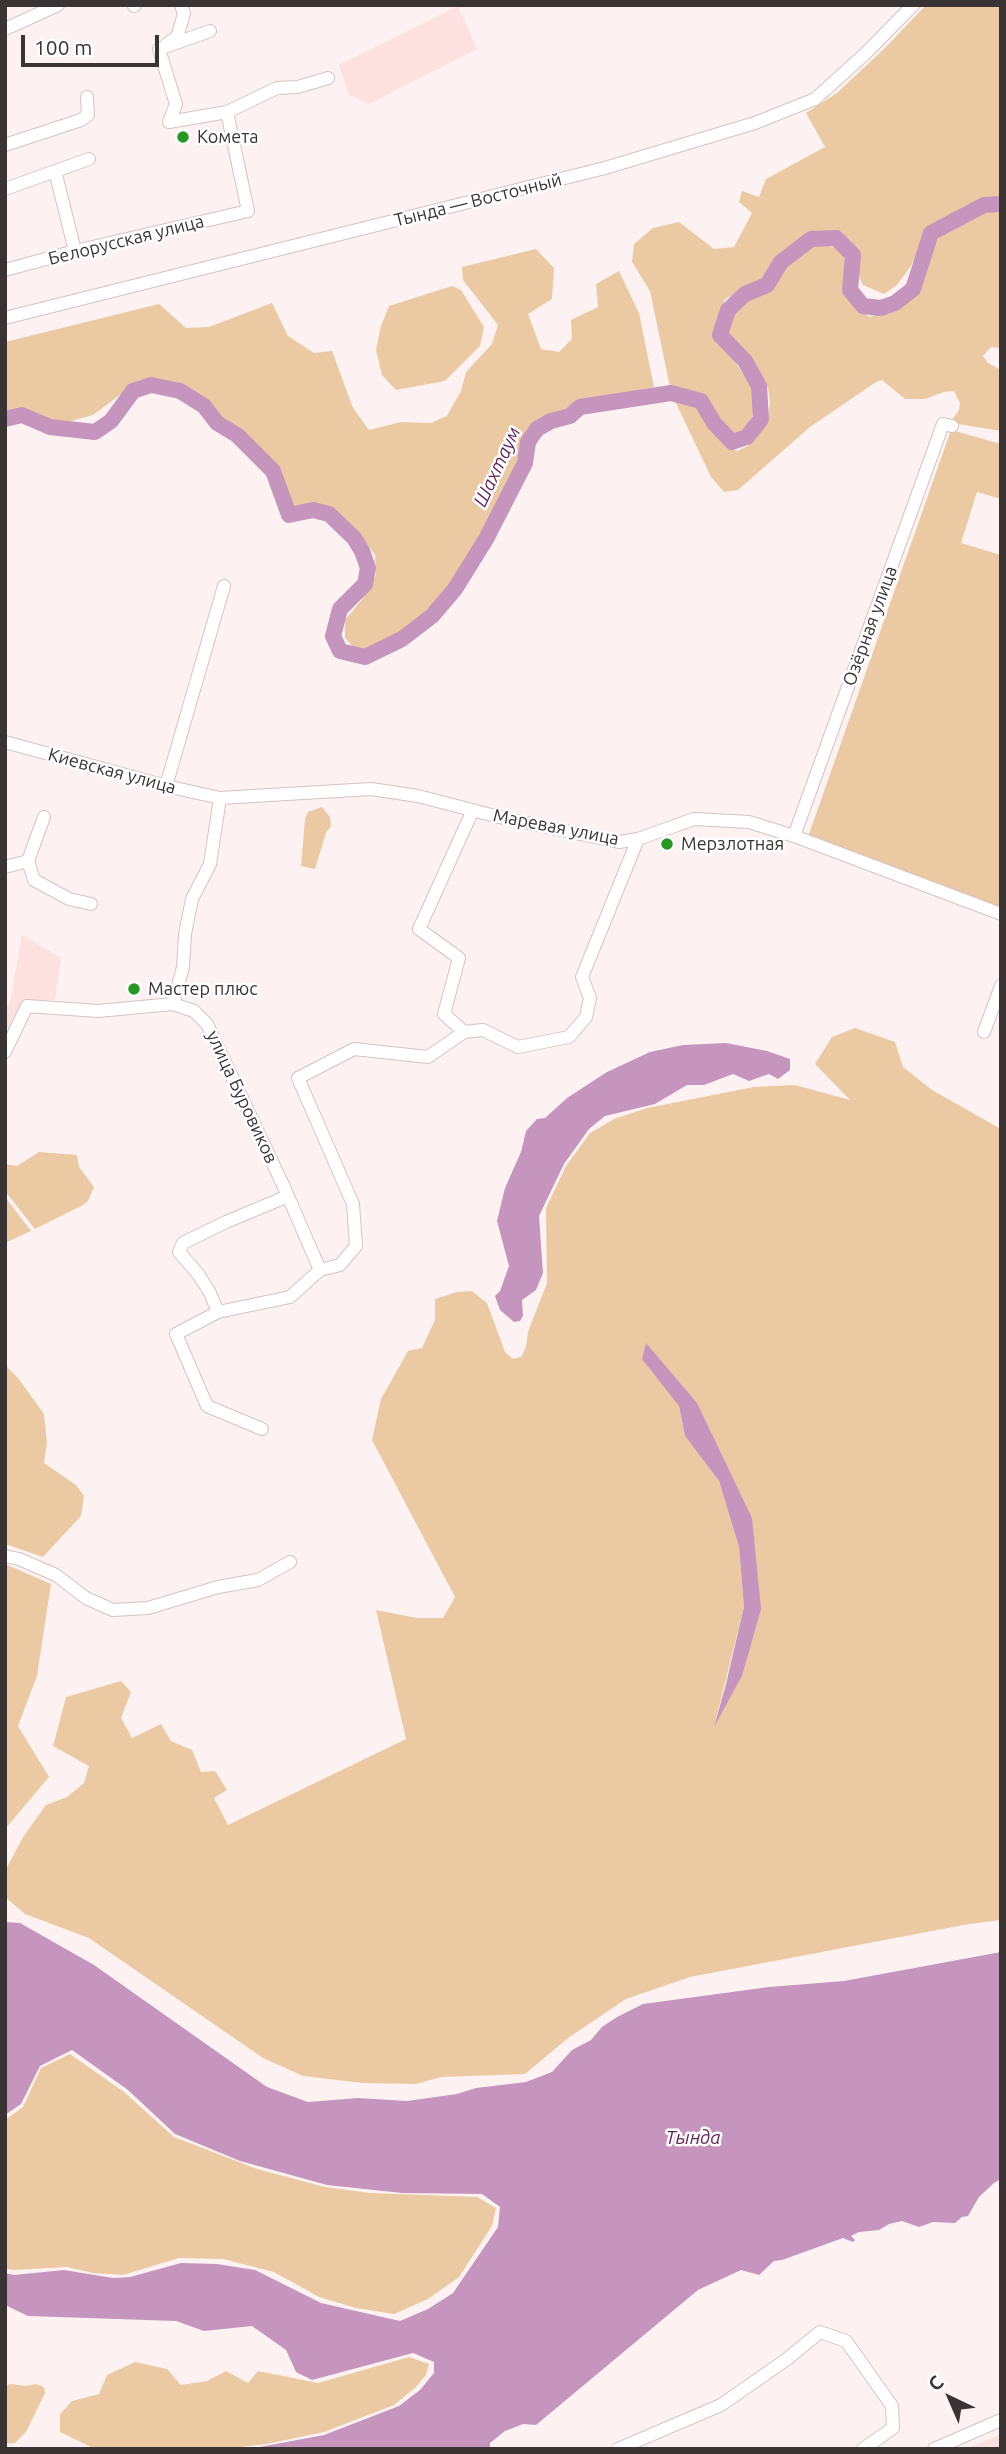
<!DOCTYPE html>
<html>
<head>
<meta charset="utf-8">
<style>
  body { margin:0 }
  #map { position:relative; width:1006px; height:2454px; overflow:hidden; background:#fdf2f1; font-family:Ubuntu,sans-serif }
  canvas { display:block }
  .frame { position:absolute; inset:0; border:7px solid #3a3333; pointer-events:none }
  .north { position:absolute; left:915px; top:2363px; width:70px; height:70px; -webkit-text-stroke:5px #fff; paint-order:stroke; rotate:316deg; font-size:19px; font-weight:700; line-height:28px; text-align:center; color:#3a3333 }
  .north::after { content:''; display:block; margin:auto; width:24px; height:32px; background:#3a3333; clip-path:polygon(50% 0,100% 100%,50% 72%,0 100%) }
  .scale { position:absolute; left:21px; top:35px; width:138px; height:32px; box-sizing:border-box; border:4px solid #3a3333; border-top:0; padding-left:9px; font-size:21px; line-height:24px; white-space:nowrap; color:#3a3333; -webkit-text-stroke:5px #fff; paint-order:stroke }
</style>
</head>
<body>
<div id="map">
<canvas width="1006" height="2454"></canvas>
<div class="frame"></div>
<div class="north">С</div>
<div class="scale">100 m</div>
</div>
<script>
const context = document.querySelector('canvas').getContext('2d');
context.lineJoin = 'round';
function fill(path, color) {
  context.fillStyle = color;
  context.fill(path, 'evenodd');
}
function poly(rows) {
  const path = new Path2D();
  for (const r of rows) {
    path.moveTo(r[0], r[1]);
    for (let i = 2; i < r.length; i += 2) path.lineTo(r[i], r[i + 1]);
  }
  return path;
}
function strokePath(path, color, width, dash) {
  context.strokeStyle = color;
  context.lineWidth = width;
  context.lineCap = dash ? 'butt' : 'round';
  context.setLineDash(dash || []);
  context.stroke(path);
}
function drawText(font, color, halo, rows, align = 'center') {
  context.font = font + ' Ubuntu,sans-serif';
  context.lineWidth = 5;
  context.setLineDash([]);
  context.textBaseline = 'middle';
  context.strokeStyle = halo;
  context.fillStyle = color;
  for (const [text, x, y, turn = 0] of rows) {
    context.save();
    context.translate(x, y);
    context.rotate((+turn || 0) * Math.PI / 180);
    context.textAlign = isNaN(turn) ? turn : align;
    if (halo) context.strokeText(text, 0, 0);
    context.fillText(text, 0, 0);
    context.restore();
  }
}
fill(poly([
  [458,6,477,49,369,104,349,95,339,65],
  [22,935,61,958,55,1000,29,1000,5,1044,5,1010,10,1002],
  [1001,2434,1001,2449,966,2449]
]), '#fce1e0');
fill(poly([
  [926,5,1001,5,1001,199,983,200,927,230,911,266,897,285,884,294,863,285,857,273,859,260,854,248,832,234,816,234,798,242,778,258,758,283,725,299,717,321,716,334,753,389,756,405,751,420,744,429,737,434,727,430,718,422,702,397,670,387,650,291,632,262,634,244,653,228,679,222,714,249,734,247,752,213,739,202,742,191,759,197,766,179,825,147,806,113,837,93,885,48],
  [983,209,1001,209,1001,348,991,347,983,356,988,363,1001,370,1001,431,958,424,952,420,959,410,960,403,954,391,944,392,925,399,905,399,882,380,876,382,810,427,738,490,724,492,711,477,674,399,701,408,714,431,726,445,737,451,748,446,767,423,770,403,768,388,741,351,729,339,728,325,735,310,745,298,757,296,769,288,785,264,816,243,833,247,844,255,848,266,844,285,850,297,869,317,902,306,913,298,919,286,930,251,942,233],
  [536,249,554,268,552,299,528,314,541,349,559,352,572,339,571,320,598,307,596,284,619,271,639,313,654,387,577,403,533,427,523,442,513,473,494,509,464,562,436,604,400,633,370,650,357,651,345,638,345,620,364,597,376,575,375,555,361,536,334,511,310,504,293,508,274,463,239,427,221,418,201,397,170,384,140,380,93,415,67,422,47,422,28,411,5,412,5,342,159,304,186,328,209,327,272,303,288,336,314,353,332,351,353,408,369,430,401,422,431,423,447,416,461,391,466,372,492,344,498,325,463,280,462,267],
  [452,286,461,290,484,327,480,346,445,381,396,390,382,375,376,350,381,326,389,306],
  [951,430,1001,444,1001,499,977,492,961,543,1001,555,1001,910,808,837],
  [322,807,330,817,331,826,326,833,315,869,301,866,305,819,308,812],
  [855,1028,895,1042,903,1067,932,1090,1001,1129,1001,1920,969,1924,690,1977,626,1999,568,2038,525,2074,441,2077,416,2084,363,2083,303,2076,263,2058,89,1938,25,1914,5,1897,5,1871,23,1837,46,1805,67,1797,84,1783,89,1766,53,1746,66,1697,121,1681,131,1692,121,1718,132,1738,161,1724,171,1741,192,1750,201,1772,215,1771,227,1790,214,1798,228,1825,406,1739,376,1610,417,1618,443,1618,455,1597,372,1440,381,1399,408,1351,422,1348,435,1320,435,1299,457,1292,472,1291,487,1303,505,1352,513,1359,521,1357,526,1347,528,1332,547,1283,546,1208,566,1166,590,1133,614,1119,647,1108,754,1087,795,1085,850,1100,815,1064,832,1037],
  [679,1406,752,1518,742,1676,715,1723,744,1607,739,1547,719,1481,685,1436],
  [39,1152,77,1155,79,1167,94,1187,88,1201,83,1205,35,1229,5,1191,5,1164,17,1166],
  [5,1197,31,1231,5,1243],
  [5,1365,18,1378,44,1414,47,1443,44,1463,76,1485,84,1496,81,1516,43,1557,5,1544],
  [5,1564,51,1584,37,1676,18,1726,49,1777,5,1829],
  [70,2054,124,2092,174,2137,257,2169,325,2187,370,2193,477,2197,496,2208,492,2226,459,2277,428,2299,394,2314,356,2308,319,2297,274,2272,223,2259,179,2258,123,2275,93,2273,67,2267,13,2270,5,2268,5,2120,23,2107,41,2068],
  [409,2357,429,2364,426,2375,415,2388,394,2405,324,2432,267,2444,223,2449,95,2449,60,2432,60,2414,72,2401,99,2394,107,2375,135,2362,167,2369,181,2385,207,2381,226,2371,248,2383,258,2371,318,2383],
  [12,2384,25,2386,36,2384,44,2387,45,2393,26,2432,15,2443,5,2444,5,2385]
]), '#ebc9a3');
fill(poly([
  [726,1043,767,1051,790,1059,790,1070,778,1079,769,1074,749,1081,733,1074,704,1085,687,1085,655,1104,605,1116,589,1129,564,1164,539,1216,543,1273,536,1290,522,1300,523,1316,520,1321,514,1322,500,1310,495,1296,500,1291,509,1266,497,1221,505,1188,521,1152,526,1131,537,1119,545,1118,567,1098,607,1072,650,1052,683,1045],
  [646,1343,697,1403,752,1518,761,1609,742,1676,714,1727,726,1684,744,1607,739,1547,719,1481,685,1436,679,1406,642,1359],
  [5,1922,20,1923,94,1965,267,2087,308,2102,358,2098,407,2101,457,2094,476,2088,526,2082,552,2072,572,2050,591,2040,602,2027,617,2017,643,2004,769,1987,844,1981,1001,1952,1001,2179,994,2183,979,2197,968,2216,962,2217,955,2223,933,2222,919,2227,902,2221,889,2224,879,2230,859,2232,851,2236,855,2240,853,2242,843,2238,782,2260,774,2261,759,2275,741,2270,698,2290,536,2425,523,2424,505,2431,490,2443,490,2449,249,2449,324,2435,399,2406,420,2390,434,2373,434,2362,413,2353,312,2380,296,2372,286,2350,252,2326,204,2331,176,2321,28,2316,5,2305,5,2273,14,2275,64,2270,113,2278,130,2277,181,2263,217,2264,255,2270,321,2303,400,2321,428,2309,453,2293,498,2227,500,2207,482,2194,402,2193,327,2185,240,2161,175,2134,128,2090,72,2050,40,2066,21,2104,5,2115]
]), '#c595bd');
strokePath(poly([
  [5,419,22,415,50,427,95,432,111,421,133,391,151,385,180,391,204,406,217,423,237,435,273,471,289,515,313,510,329,514,354,538,362,551,368,568,365,584,340,609,333,636,340,651,365,657,402,639,432,616,455,589,486,539,525,463,528,442,537,429,551,421,570,416,580,407,671,393,701,401,714,423,732,442,747,437,761,419,759,386,745,361,720,335,728,310,745,294,767,285,781,262,811,239,836,238,853,255,850,290,863,306,881,308,895,303,913,289,931,233,984,205,1001,204]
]), '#c595bd', 16);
const minor = poly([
  [134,6,135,5],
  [5,29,58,5],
  [167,44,177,37,184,14,181,5],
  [227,112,277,88,298,87,328,78],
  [5,145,81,120,88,115,87,97],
  [55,171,75,251],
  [5,189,89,159],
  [5,270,75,251,248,211,227,112,169,122,176,104,159,49,210,31],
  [5,318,605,168,755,123,815,99,866,53,913,5],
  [5,742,166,786,220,798,371,789,418,796,499,817,619,842,638,839,694,819,749,822,794,836,1001,914],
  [166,786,224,586],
  [794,836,943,424,952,426],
  [28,861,34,880,69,899,91,904],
  [5,867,28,861,44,817],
  [173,1004,183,967,185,934,192,899,210,864,220,798],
  [464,1032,483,1030,518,1047,569,1037,586,1017,590,998,582,977,638,839],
  [984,1032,1001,986],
  [5,1052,27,1006,98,1011,173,1004,194,1011,207,1024,284,1187,320,1270,290,1297,218,1312,176,1334,207,1406,262,1429],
  [320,1270,340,1265,356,1246,353,1204,298,1078,354,1049,428,1057,464,1032,444,1014,459,958,419,929,473,810],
  [218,1312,209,1291,198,1274,179,1252,183,1243,226,1222,288,1196],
  [5,1556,19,1559,56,1575,86,1598,113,1610,148,1608,218,1587,258,1580,290,1562],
  [618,2449,721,2405,787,2359,820,2332,846,2341,892,2406,893,2428,863,2449],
  [934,2449,1001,2420]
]);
strokePath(minor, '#d5c3c2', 14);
strokePath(minor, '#fff', 12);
strokePath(poly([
  [998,2449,1001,2448]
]), '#7b7372', 2.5, [9, 9]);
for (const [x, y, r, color] of [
  [183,137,7,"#279723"],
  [667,844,7,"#279723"],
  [134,989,7,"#279723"]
]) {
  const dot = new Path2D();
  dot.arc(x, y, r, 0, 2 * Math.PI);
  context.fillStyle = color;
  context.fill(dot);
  strokePath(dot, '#fff', 2.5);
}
drawText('18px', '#3a3333', '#fff', [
  ["Комета",197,137],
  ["Мерзлотная",681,844],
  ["Мастер плюс",148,989]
], 'left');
drawText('18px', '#3a3333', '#fff', [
  ["Тында — Восточный",478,200,-14],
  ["Белорусская улица",126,240,-14],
  ["Озёрная улица",870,626,-70],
  ["Киевская улица",112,771,15],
  ["Маревая улица",556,827,11],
  ["улица Буровиков",242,1097,65]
]);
drawText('italic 19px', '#60265a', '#fff', [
  ["Шахтаум",497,467,-65],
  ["Тында",693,2138]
]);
</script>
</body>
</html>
